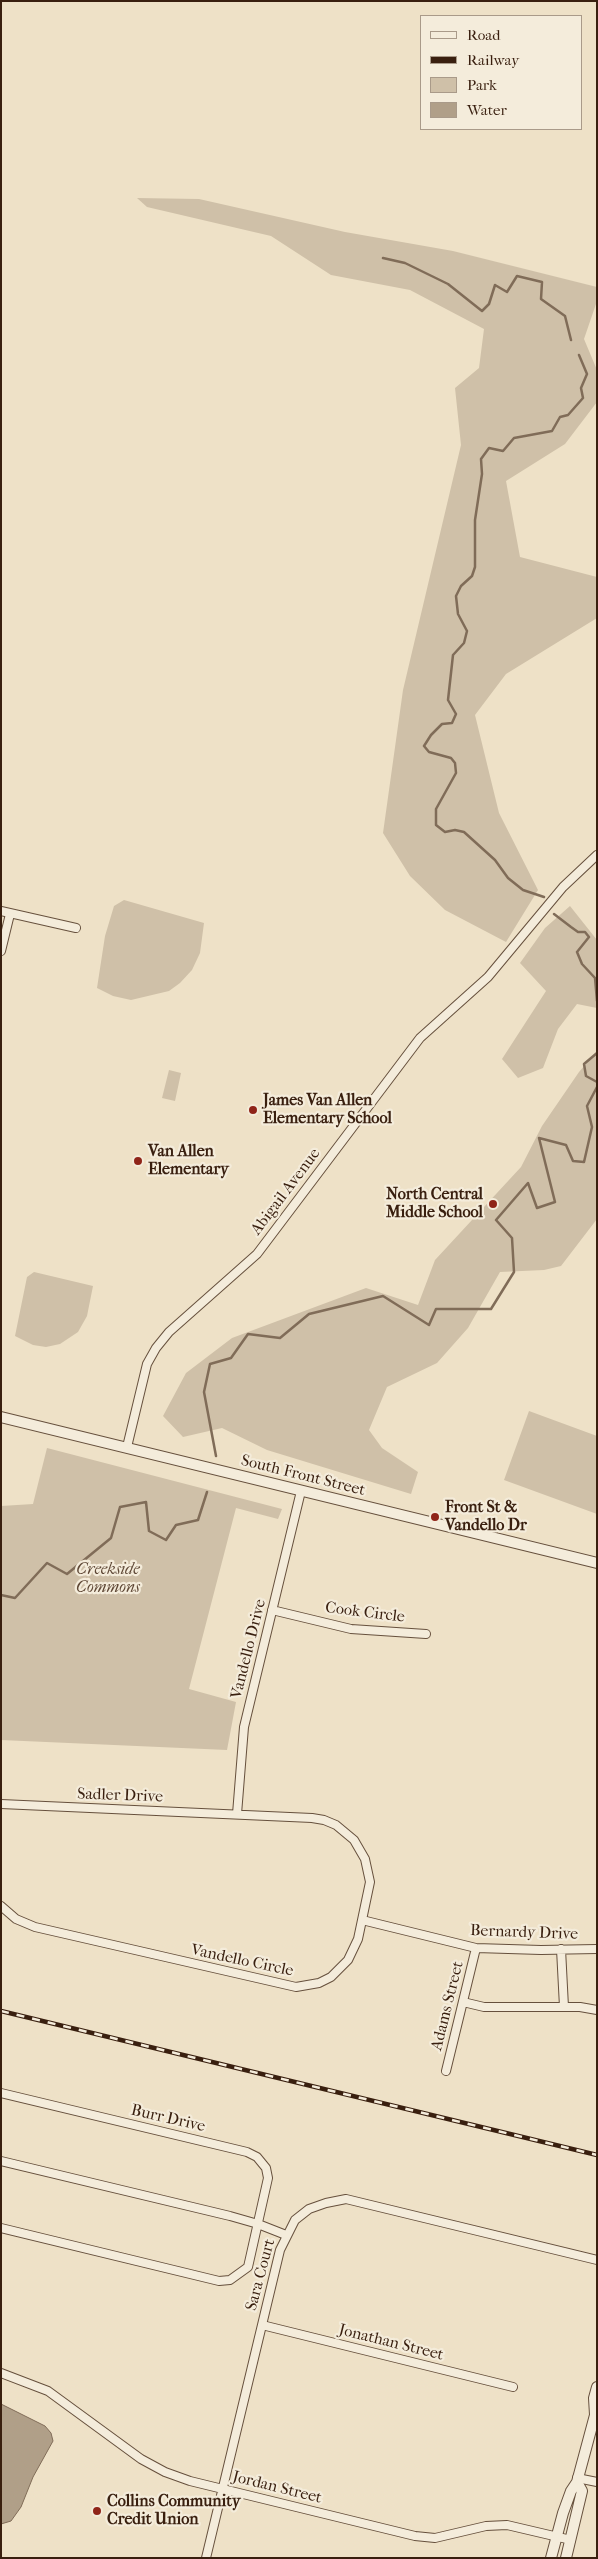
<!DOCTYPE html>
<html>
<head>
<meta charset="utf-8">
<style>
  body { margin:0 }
  #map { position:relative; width:598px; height:2559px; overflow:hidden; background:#eee1c7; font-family:"IM FELL French Canon",serif }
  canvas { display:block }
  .frame { position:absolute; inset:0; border:2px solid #391f0f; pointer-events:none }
  .legend { position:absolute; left:420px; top:15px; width:162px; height:115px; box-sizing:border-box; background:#f4ecdb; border:1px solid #a99a89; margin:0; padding:6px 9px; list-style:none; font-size:15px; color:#391f0f }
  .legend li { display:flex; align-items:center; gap:10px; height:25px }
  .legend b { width:25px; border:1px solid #a99a89 }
</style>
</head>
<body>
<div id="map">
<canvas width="598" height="2559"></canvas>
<div class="frame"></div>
<ul class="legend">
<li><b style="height:6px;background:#f4ecdb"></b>Road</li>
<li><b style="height:6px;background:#391f0f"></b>Railway</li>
<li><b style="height:14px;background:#cfc0a8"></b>Park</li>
<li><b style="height:14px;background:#b09f88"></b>Water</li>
</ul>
</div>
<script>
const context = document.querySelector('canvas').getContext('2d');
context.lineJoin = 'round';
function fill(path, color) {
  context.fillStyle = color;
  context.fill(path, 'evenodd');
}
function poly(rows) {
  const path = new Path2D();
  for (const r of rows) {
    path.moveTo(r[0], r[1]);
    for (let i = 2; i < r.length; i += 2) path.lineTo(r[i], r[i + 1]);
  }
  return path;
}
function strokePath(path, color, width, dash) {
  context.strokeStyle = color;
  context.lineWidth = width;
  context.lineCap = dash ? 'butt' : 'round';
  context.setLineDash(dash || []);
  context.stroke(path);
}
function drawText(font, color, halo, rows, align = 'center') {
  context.font = font + ' "IM FELL French Canon",serif';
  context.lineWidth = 4.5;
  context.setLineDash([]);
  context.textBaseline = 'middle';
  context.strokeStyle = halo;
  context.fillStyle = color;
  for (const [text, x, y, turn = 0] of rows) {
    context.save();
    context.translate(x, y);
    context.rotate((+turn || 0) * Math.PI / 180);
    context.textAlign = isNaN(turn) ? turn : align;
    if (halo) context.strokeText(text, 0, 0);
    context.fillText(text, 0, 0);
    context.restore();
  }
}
fill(poly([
  [137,198,199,199,345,232,453,251,597,287,597,301,584,339,597,370,597,402,565,444,506,481,520,557,597,577,597,618,506,674,475,715,499,813,538,890,506,942,445,910,410,876,383,833,403,690,461,445,455,388,479,368,484,329,410,290,331,275,271,236,147,207],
  [124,900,204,923,200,953,192,970,180,983,169,991,131,1000,113,996,97,988,105,936,114,906],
  [570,906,597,940,597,1008,577,1004,558,1029,543,1068,518,1078,502,1059,546,991,520,963,545,928],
  [597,1051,597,1219,561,1266,544,1270,500,1272,468,1328,437,1363,387,1387,369,1430,382,1448,418,1472,411,1494,267,1450,222,1428,183,1437,163,1416,186,1373,232,1338,366,1288,418,1305,435,1260,521,1167,542,1126,579,1072],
  [169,1070,181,1073,175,1101,162,1098],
  [34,1272,93,1286,87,1316,78,1332,60,1344,46,1347,33,1345,15,1336,27,1277],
  [529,1411,597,1436,597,1514,504,1480],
  [47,1448,282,1509,278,1519,236,1508,189,1689,236,1702,227,1750,1,1740,1,1506,33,1504]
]), '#cfc0a8');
const water = poly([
  [1,2404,45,2426,51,2433,53,2441,33,2477,21,2507,11,2521,1,2524,1,2404]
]);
fill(water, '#b09f88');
strokePath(water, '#806c58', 1);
strokePath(poly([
  [383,258,405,263,448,284,482,311,489,304,495,285,507,292,517,276,542,282,541,299,565,316,571,340],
  [544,897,523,890,508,878,495,860,464,832,455,830,445,832,436,825,436,809,456,773,455,763,451,758,429,752,424,746,431,735,442,724,452,723,456,714,448,700,453,655,464,643,467,631,458,614,456,596,461,586,472,576,475,567,475,520,482,474,481,459,489,448,503,451,514,438,552,431,560,417,568,415,583,398,581,388,587,374,579,355],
  [554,914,571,927,578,932,585,932,589,937,577,952,582,964,595,978,597,1001],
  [597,1053,584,1064,586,1076,597,1082],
  [216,1456,204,1392,210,1364,231,1358,248,1334,280,1338,309,1314,383,1296,429,1325,436,1309,491,1309,514,1272,512,1238,496,1220,528,1183,537,1208,555,1202,539,1138,566,1145,573,1161,584,1162,592,1127,587,1106,597,1087],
  [1,1595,15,1598,47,1563,67,1574,111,1538,120,1507,146,1502,149,1531,166,1540,176,1525,198,1520,207,1492]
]), '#806c58', 2.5);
const minor = poly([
  [1,911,76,928],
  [1,951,10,914],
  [127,1447,147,1364,156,1348,169,1332,257,1254,420,1038,488,977,563,887,597,855],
  [272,1610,351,1629,426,1634],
  [1,1804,312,1818,324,1820,336,1825,354,1840,365,1859,370,1882,358,1939,348,1960,331,1977,319,1983,296,1987,35,1927,16,1919,1,1906],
  [237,1814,244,1727,301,1491],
  [362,1920,476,1948,541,1950,597,1949],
  [561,1949,564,2007],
  [463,2002,484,2007,580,2007,597,2010],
  [446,2071,476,1948],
  [1,2093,247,2152,257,2157,266,2168,268,2178,248,2267,230,2280,219,2281,1,2228],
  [1,2161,230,2216,258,2224,286,2235],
  [262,2325,513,2387],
  [1,2373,48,2391,141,2459,165,2472,190,2481,415,2536,435,2538,486,2526,507,2525,571,2540],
  [577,2478,597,2482],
  [206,2558,280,2250,295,2220,309,2209,326,2203,346,2199,597,2260]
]);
const tertiary = poly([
  [1,1417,597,1563],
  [597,2387,594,2398,595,2415,597,2413],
  [577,2482,595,2415],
  [551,2558,563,2513,571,2491,577,2482,582,2491,566,2558]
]);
strokePath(minor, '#66503d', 10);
strokePath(tertiary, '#66503d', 12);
strokePath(minor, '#f4ecdb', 8);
strokePath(tertiary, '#f4ecdb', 10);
const rail = poly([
  [1,2011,597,2155]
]);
strokePath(rail, '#391f0f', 4.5);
strokePath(rail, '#f4ecdb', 2.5, [8]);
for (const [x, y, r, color] of [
  [253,1110,5,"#8f2418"],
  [138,1161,5,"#8f2418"],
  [493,1204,5,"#8f2418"],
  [435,1517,5,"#8f2418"],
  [97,2511,5,"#8f2418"]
]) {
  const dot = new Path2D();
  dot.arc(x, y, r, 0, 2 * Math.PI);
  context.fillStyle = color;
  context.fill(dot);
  strokePath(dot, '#f4ecdb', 2);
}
drawText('bold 16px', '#391f0f', '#f4ecdb', [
  ["James Van Allen",263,1101],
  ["Elementary School",263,1119],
  ["Van Allen",148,1152],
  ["Elementary",148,1170],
  ["North Central",483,1195,"right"],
  ["Middle School",483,1213,"right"],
  ["Front St &",445,1508],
  ["Vandello Dr",445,1526],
  ["Collins Community",107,2502],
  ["Credit Union",107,2520]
], 'left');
drawText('16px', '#391f0f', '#f4ecdb', [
  ["Abigail Avenue",286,1192,-53],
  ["South Front Street",303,1476,14],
  ["Cook Circle",365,1613,7],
  ["Vandello Drive",249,1649,-76],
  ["Sadler Drive",120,1796,2],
  ["Bernardy Drive",524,1933,2],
  ["Vandello Circle",242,1961,12],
  ["Adams Street",448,2006,-76],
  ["Burr Drive",168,2119,13],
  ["Sara Court",261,2275,-75],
  ["Jonathan Street",391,2343,14],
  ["Jordan Street",277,2488,14]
]);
drawText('italic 16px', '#5e4735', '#f4ecdb', [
  ["Creekside",108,1570],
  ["Commons",108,1588]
]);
</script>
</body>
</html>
